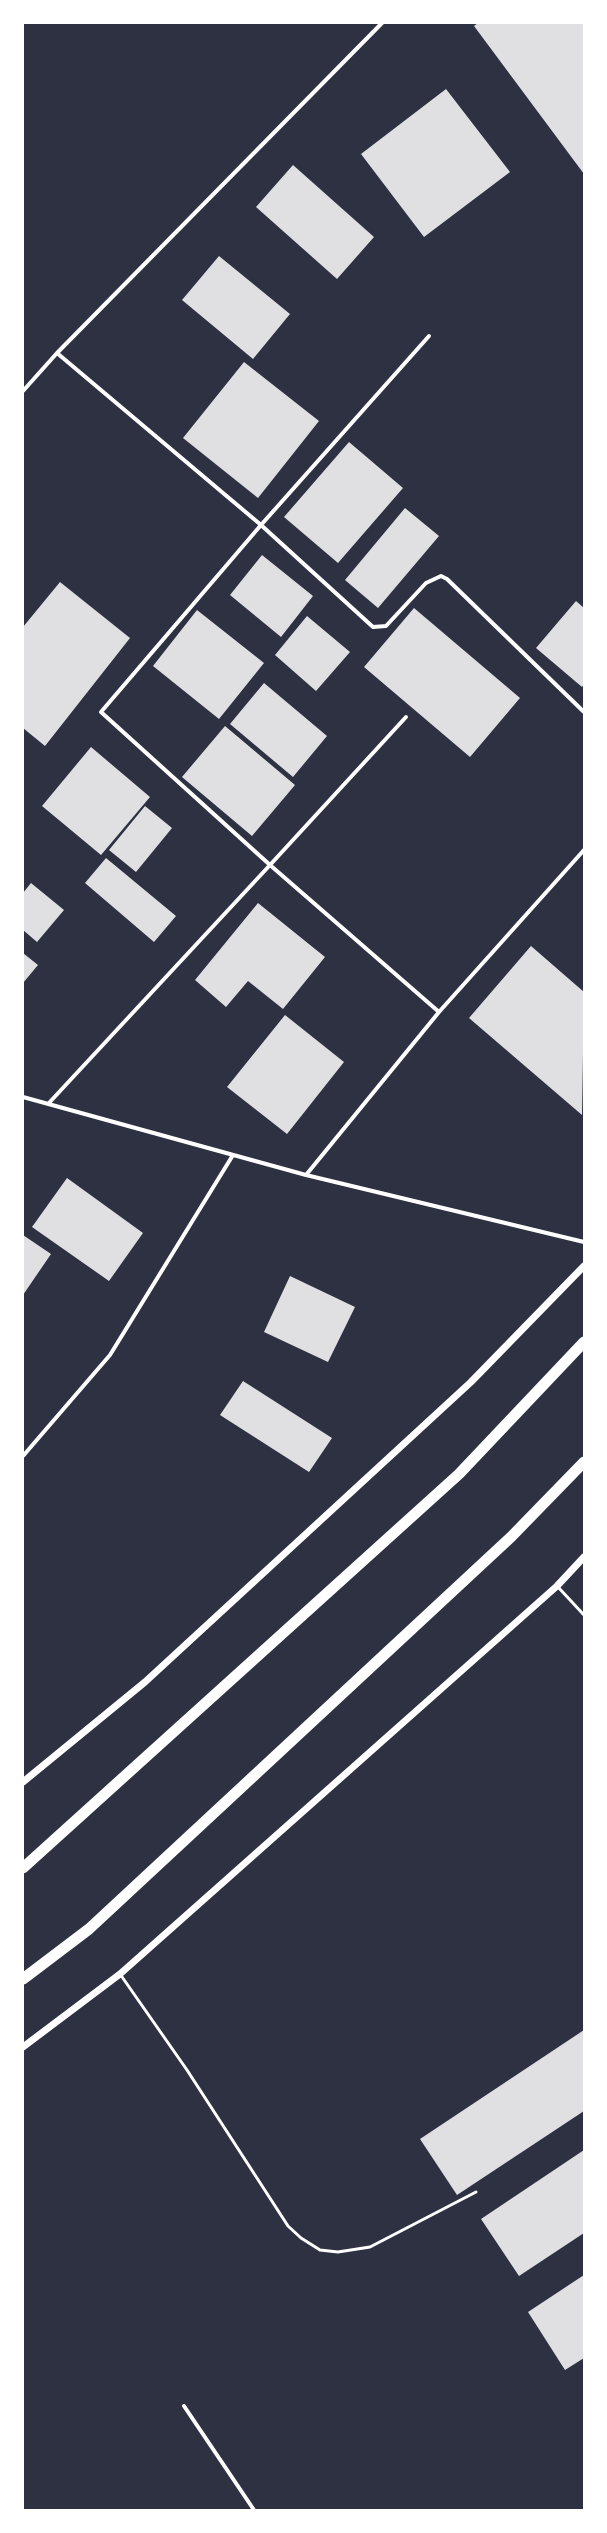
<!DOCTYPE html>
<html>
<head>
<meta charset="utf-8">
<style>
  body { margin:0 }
  #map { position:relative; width:607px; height:2533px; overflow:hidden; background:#2d3142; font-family:"DejaVu Sans",sans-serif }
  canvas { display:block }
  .frame { position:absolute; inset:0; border:24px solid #fff; pointer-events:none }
</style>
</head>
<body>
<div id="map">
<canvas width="607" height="2533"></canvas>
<div class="frame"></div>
</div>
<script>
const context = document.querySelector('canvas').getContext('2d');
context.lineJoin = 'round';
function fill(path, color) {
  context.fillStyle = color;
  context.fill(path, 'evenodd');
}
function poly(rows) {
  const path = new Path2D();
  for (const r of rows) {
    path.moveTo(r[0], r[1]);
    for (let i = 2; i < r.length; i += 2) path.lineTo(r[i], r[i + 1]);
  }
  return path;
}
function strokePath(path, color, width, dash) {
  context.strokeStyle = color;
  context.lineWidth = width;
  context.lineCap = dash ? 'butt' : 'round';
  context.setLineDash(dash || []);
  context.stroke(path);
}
fill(poly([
  [478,23,584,23,584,174,474,26],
  [446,89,510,172,424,237,361,154],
  [293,165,374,237,337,279,256,207],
  [219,256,290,314,253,359,182,300],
  [244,362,319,421,258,498,183,438],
  [349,442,403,488,338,563,284,517],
  [405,508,439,536,378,608,345,580],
  [262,555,313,596,281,637,230,595],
  [60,582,130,638,45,746,23,728,23,627],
  [576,601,584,608,584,684,582,687,536,648],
  [414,608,520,698,470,757,364,667],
  [197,610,264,663,219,719,153,666],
  [307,616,350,652,316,691,275,655],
  [264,683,327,736,293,777,230,724],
  [225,726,295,785,252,836,182,777],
  [91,747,150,797,101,855,42,806],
  [145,806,172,828,136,872,109,850],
  [106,858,176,916,154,942,85,883],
  [31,883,64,910,37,942,23,930,23,893],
  [258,903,325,957,283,1009,248,981,226,1007,195,980],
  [531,946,584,992,582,1115,469,1018],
  [23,953,38,965,23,983],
  [285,1015,344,1062,287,1134,227,1087],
  [67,1178,143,1233,109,1281,32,1227],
  [23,1235,51,1254,23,1295],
  [290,1276,355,1307,328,1362,264,1332],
  [243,1381,332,1438,309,1472,220,1415],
  [584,2030,584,2111,457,2195,420,2139],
  [584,2150,584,2233,519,2276,481,2219],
  [584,2275,584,2358,565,2370,528,2312]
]), '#e0e0e3');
strokePath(poly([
  [558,1587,584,1615],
  [120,1974,187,2070,288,2226,301,2238,320,2250,338,2252,370,2247,476,2192]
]), '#fff', 3);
strokePath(poly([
  [57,353,261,525,373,627,386,626,426,583,441,576,447,579,584,712],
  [23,391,57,353,382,23],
  [406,717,270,865,439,1012],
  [23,1097,306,1175,584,1242],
  [48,1104,270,865,101,712,261,525,429,336],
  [306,1175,439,1012,584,850],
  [23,1456,110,1355,233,1155],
  [184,2406,254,2510]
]), '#fff', 4);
strokePath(poly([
  [23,1782,145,1682,471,1382,584,1266],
  [23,2047,120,1974,557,1586,584,1557]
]), '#fff', 7);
strokePath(poly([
  [23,1868,459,1474,584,1342],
  [23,1979,89,1929,511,1537,584,1462]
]), '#fff', 11);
</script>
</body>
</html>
